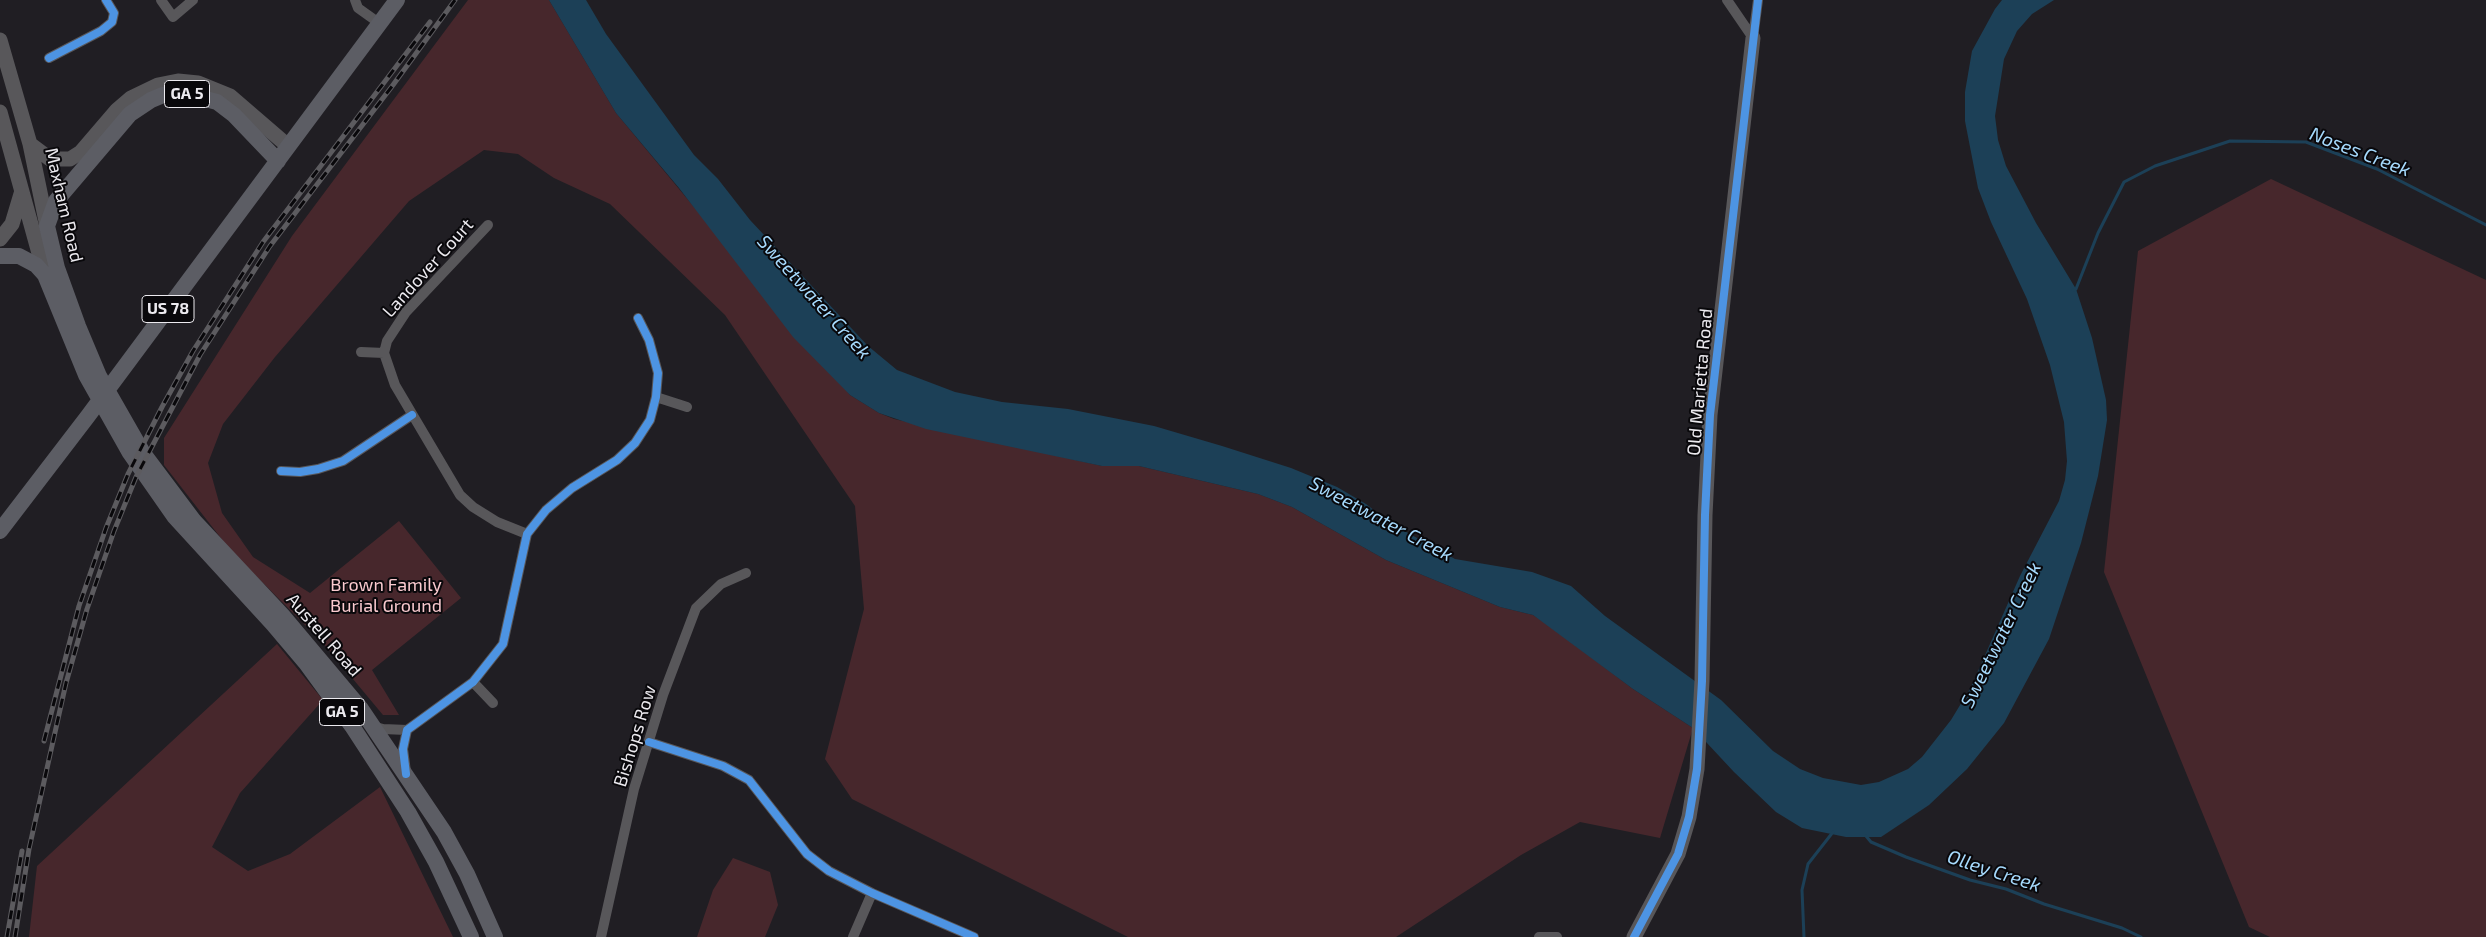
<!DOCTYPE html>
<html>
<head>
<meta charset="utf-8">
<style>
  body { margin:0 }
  canvas { display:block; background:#201e23 }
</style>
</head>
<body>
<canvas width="2486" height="937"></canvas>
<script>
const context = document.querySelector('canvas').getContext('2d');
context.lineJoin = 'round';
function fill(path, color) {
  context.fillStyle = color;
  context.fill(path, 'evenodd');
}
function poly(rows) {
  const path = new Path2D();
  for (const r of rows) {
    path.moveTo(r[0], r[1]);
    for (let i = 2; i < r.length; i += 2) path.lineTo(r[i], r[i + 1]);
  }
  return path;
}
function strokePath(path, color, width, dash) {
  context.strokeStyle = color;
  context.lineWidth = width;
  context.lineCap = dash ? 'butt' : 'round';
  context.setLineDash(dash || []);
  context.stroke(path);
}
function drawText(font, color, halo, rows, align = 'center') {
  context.font = font + ' "Exo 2",sans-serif';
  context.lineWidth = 4;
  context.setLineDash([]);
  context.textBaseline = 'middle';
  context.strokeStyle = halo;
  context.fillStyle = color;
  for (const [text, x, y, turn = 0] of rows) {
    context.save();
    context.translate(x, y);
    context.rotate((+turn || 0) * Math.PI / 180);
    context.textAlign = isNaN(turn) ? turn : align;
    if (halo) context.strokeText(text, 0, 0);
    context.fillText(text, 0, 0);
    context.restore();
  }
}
fill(poly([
  [468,0,549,0,616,113,850,395,879,413,894,419,1102,466,1139,466,1258,494,1292,507,1386,560,1500,607,1533,615,1548,625,1633,689,1693,728,1660,838,1580,822,1521,855,1396,937,1128,937,852,799,825,759,864,609,855,506,725,315,610,204,554,178,518,154,484,150,409,201,275,357,223,424,208,463,222,513,253,557,310,593,399,521,461,598,372,670,399,715,383,715,323,643,231,551,164,465,164,438,292,236],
  [2271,179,2486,280,2486,937,2270,937,2249,927,2104,572,2138,251],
  [277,644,323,700,240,793,212,847,248,871,290,854,380,787,453,937,29,937,37,866],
  [733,858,770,872,778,905,765,937,697,937,713,890]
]), '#47272c');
fill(poly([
  [549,0,586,0,606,34,694,155,718,179,750,220,868,346,897,370,955,392,1002,402,1068,409,1154,426,1222,446,1291,468,1337,487,1366,504,1390,523,1455,559,1532,572,1571,586,1605,616,1721,700,1773,751,1800,769,1823,778,1861,785,1879,782,1908,769,1922,757,1951,720,1971,687,2020,576,2059,501,2065,480,2067,461,2064,422,2050,365,2027,299,1991,222,1978,188,1965,121,1965,92,1972,51,1995,9,2002,0,2054,0,2032,14,2017,31,2004,59,1995,116,1998,140,2006,166,2036,223,2076,289,2092,338,2106,400,2107,420,2098,476,2081,543,2049,639,2004,723,1967,769,1929,805,1881,837,1846,837,1802,828,1776,812,1734,772,1693,728,1633,689,1533,615,1500,607,1386,560,1292,507,1258,494,1139,466,1102,466,926,429,879,413,850,395,793,337,679,188,616,113]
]), '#1c4057');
strokePath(poly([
  [2073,290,2076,289,2098,233,2124,182,2155,166,2230,141,2306,142,2377,169,2486,225],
  [1866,836,1871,842,1906,857,1970,880,2006,889,2044,904,2122,928,2141,937],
  [1804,937,1802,890,1808,864,1833,832]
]), '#1c4057', 3);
strokePath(poly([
  [161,0,173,17,193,0],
  [355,0,358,8,379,23],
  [1727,0,1753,38],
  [1753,38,1758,0],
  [49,58,101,31,112,22,114,13,106,0],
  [488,225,406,312,387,341,384,353,395,385,460,495,473,507,497,522,527,534],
  [361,352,384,353],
  [656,397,687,407],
  [281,471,300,472,318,469,343,461,412,415],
  [473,682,493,703],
  [372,726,383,729,407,730],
  [649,742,723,766,749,780,807,854,829,871,872,893,974,937],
  [406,772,403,749,407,730,473,682,503,644,527,534,546,510,572,488,617,460,635,443,650,420,656,397,658,373,649,340,638,318],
  [601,937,634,789,663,695,696,608,721,584,746,573],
  [853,937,872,893],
  [1539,937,1557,937]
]), '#58575a', 10);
strokePath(poly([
  [0,40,30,144,47,226],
  [0,112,45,275],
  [30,144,50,159,70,159,81,152,117,110,131,98,158,85,178,81,198,83,230,96,288,146],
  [0,239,12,224,21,194],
  [1634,937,1678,854,1689,817,1697,769,1702,681,1705,515,1710,415,1753,38]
]), '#58575a', 15);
strokePath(poly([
  [278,161,234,115,217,102,183,93,163,95,151,100,130,114,56,201,47,226,57,268,78,326,99,376,143,453,194,521,282,615,361,709,444,832,467,874,495,937],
  [0,256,19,256,36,265,45,275,86,375,130,453,174,516,273,624,306,663,352,726,408,812,436,862,471,937],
  [0,531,88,416,397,0]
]), '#5c5d64', 16);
const rail = poly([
  [44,741,79,606,106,528,128,474,162,407,193,351,263,242,430,22],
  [7,937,22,851],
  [15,937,29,849,66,683,87,609,114,531,136,477,200,355,270,246,393,85,455,0]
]);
strokePath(rail, '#5c5b5f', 5);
strokePath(rail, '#09080b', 3, [9]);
strokePath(poly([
  [49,58,101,31,112,22,114,13,106,0],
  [281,471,300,472,318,469,343,461,412,415],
  [649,742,723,766,749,780,807,854,829,871,872,893,974,937],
  [406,774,403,749,407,730,473,682,503,644,527,534,546,510,572,488,617,460,635,443,650,420,656,397,658,373,649,340,638,318],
  [1634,937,1678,854,1689,817,1697,769,1702,681,1705,515,1710,415,1758,0]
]), '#4d94e3', 8);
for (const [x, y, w] of [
  [187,94,45],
  [168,309,52],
  [342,712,45]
]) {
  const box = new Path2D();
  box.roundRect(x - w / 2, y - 13.5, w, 27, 4);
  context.fillStyle = '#09080b';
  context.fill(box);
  strokePath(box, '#eceaef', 1);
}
drawText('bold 16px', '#eceaef', null, [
  ["GA 5",187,94],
  ["US 78",168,309],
  ["GA 5",342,712]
]);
drawText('18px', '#eceaef', '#09080b', [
  ["Maxham Road",64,205,77],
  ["Landover Court",428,268,-48],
  ["Old Marietta Road",1700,382,-85],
  ["Austell Road",324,635,49],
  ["Bishops Row",635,736,-73]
]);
drawText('18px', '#facacf', '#09080b', [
  ["Brown Family",386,585],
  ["Burial Ground",386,606]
]);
drawText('italic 19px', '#a6dafd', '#09080b', [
  ["Noses Creek",2360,152,21],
  ["Sweetwater Creek",814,297,48],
  ["Sweetwater Creek",1381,519,28],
  ["Sweetwater Creek",2001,635,-64],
  ["Olley Creek",1994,871,18]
]);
</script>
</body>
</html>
